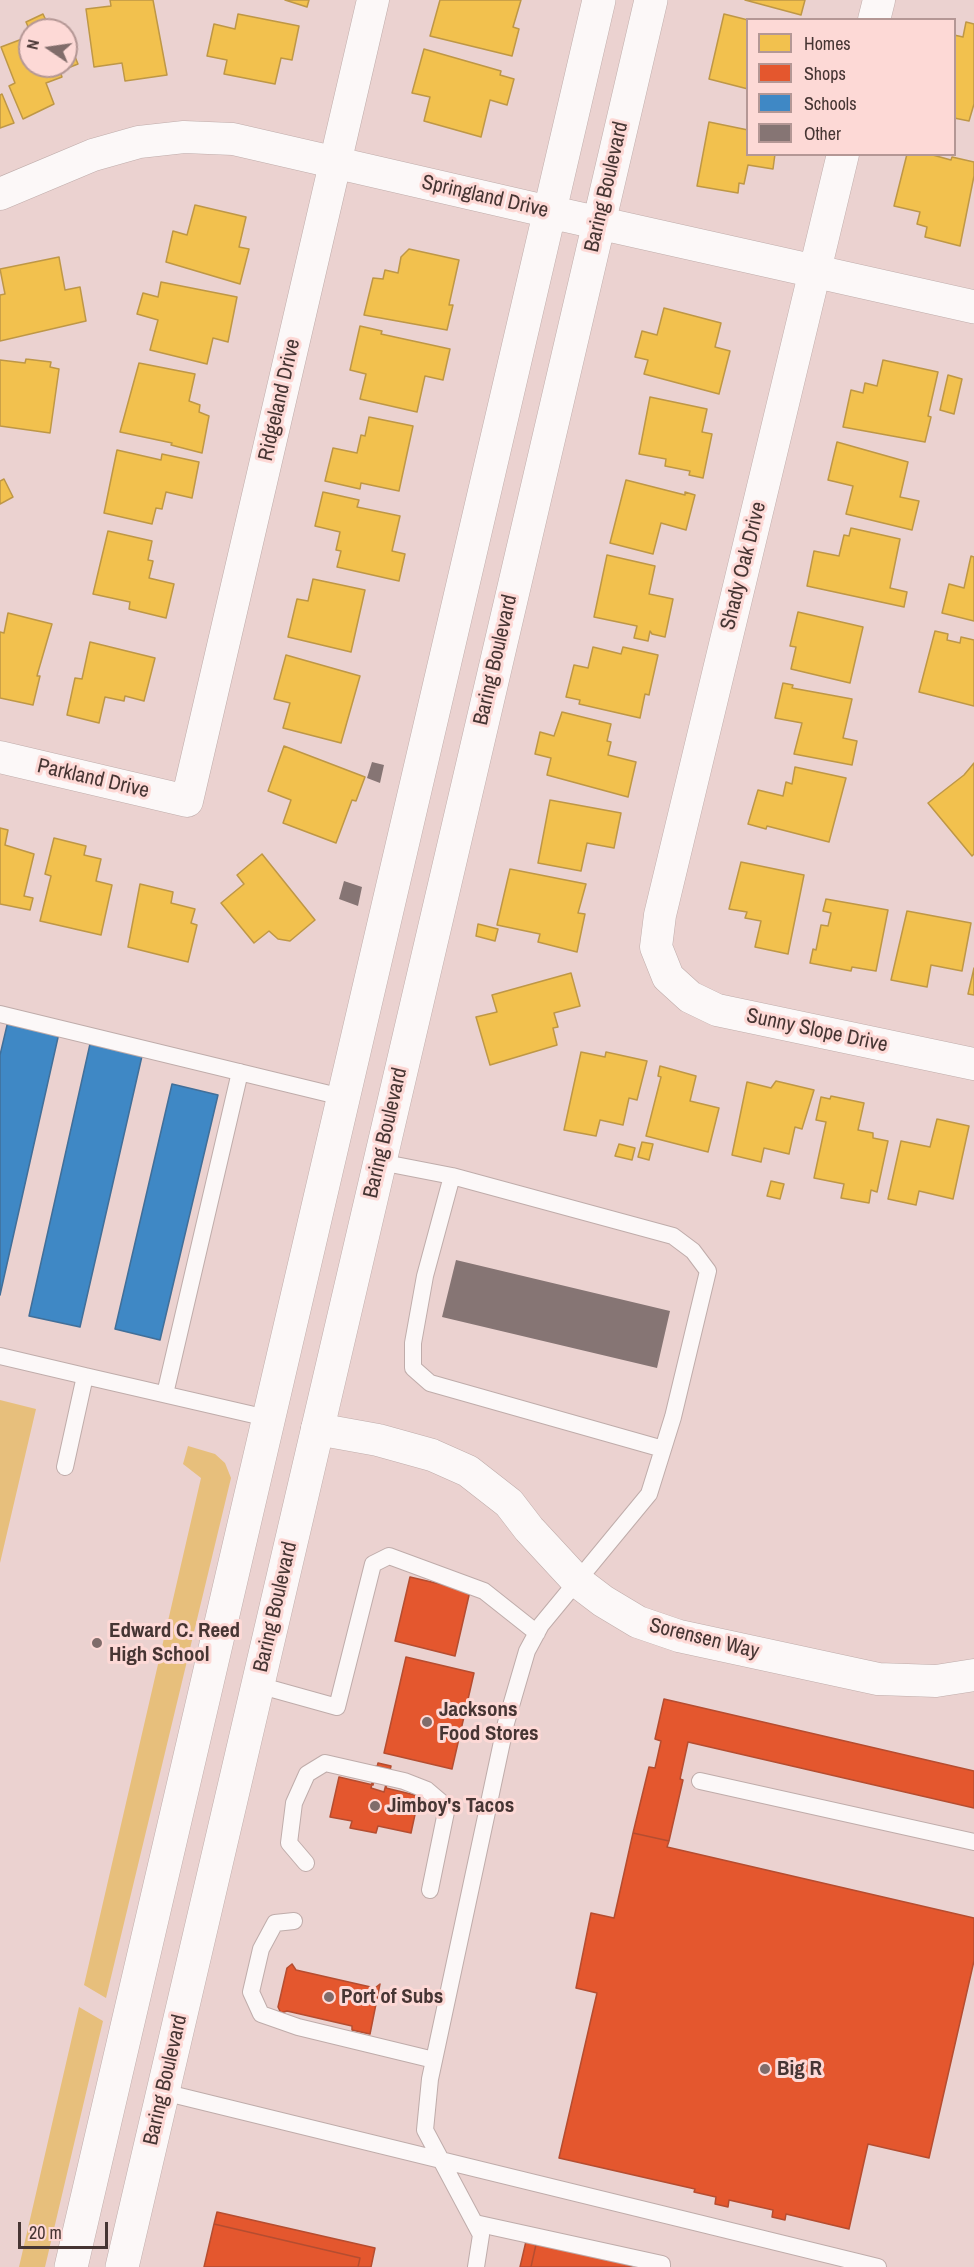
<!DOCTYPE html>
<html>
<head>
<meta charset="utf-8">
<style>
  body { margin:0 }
  #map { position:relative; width:974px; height:2267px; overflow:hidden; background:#ebd2d0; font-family:"Archivo Narrow",sans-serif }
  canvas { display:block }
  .legend { position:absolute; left:746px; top:18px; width:210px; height:138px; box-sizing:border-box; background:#fdd9d6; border:2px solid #b49795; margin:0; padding:8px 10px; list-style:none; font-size:18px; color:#463533 }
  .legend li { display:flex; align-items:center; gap:12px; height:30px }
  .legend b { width:30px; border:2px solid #b49795 }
  .north { position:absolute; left:18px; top:18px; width:60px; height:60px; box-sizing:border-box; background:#fdd9d6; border:2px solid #b49795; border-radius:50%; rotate:283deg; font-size:16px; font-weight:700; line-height:24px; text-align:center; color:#463533 }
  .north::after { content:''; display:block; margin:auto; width:21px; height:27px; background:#806c6a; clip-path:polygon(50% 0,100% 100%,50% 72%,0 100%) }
  .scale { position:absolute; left:18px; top:2222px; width:90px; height:27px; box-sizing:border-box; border:3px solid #463533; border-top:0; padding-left:8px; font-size:18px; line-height:21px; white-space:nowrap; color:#463533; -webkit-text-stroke:4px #fdd9d6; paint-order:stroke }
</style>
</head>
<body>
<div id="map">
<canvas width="974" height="2267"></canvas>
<ul class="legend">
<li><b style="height:16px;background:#f2c14e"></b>Homes</li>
<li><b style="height:16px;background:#e4572e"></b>Shops</li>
<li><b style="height:16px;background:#3f88c5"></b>Schools</li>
<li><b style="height:16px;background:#867574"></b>Other</li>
</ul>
<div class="north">N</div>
<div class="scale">20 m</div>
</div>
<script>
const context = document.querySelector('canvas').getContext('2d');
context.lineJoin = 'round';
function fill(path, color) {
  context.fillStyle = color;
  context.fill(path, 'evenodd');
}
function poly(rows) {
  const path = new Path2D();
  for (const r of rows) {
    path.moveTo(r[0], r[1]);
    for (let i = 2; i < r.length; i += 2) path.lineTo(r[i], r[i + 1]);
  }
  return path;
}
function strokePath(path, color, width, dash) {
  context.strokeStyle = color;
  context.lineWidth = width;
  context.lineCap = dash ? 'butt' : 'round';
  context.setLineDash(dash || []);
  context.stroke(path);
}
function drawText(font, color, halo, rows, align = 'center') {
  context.font = font + ' "Archivo Narrow",sans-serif';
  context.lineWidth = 6;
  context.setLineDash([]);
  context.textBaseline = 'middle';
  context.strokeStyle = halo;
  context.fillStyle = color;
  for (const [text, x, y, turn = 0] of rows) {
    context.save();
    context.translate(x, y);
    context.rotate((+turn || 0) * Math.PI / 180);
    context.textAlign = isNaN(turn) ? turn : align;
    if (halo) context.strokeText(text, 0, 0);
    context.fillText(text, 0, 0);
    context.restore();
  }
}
fill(poly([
  [0,1400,36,1409,0,1563],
  [188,1446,215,1454,225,1463,231,1478,106,1998,84,1985,201,1478,183,1464],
  [79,2007,103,2021,45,2267,19,2267]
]), '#e7bf7c');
const homes = poly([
  [110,0,153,0,167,75,125,81,122,63,94,67,86,9,111,6,110,0],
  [285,0,309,0,307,7,285,0],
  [440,0,521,0,513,27,519,29,512,56,430,36,440,0],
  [745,0,805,0,801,15,745,0],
  [43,14,49,27,60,22,64,30,30,31,26,22,43,14],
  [238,14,299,26,292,60,281,58,275,84,224,74,227,60,207,56,214,24,235,29,238,14],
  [724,14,748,20,748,89,709,79,724,14],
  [966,22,974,24,974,104,969,121,954,118,954,35,963,37,966,22],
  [66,35,78,64,60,71,62,77,46,83,54,104,23,119,9,86,15,83,1,47,30,36,30,66,66,66,66,35],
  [424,49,501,71,500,75,514,79,507,105,490,100,481,137,424,121,430,97,412,93,424,49],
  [2,94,14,123,0,128,0,95,2,94],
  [709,122,748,130,748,154,775,154,773,169,748,165,744,184,739,183,738,193,697,186,709,122],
  [907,154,929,154,951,160,952,157,974,162,974,176,960,246,925,237,927,227,917,224,920,212,894,206,907,154],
  [195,205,246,217,239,247,249,249,240,284,166,262,173,231,187,235,195,205],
  [409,249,459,260,449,305,453,305,447,330,364,315,373,278,383,279,385,270,398,273,401,257,409,249],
  [59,257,65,290,80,287,86,321,0,341,0,295,5,294,0,269,59,257],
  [161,282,237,297,228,342,213,338,207,364,150,350,158,320,137,314,143,293,158,297,161,282],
  [664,308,721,323,715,347,730,351,719,394,644,374,648,360,635,357,642,331,657,335,664,308],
  [360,326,382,331,381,334,450,349,443,380,425,376,417,412,360,399,366,374,350,370,360,326],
  [26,359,51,362,50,367,59,369,50,433,0,426,0,360,25,363,26,359],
  [883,360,938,372,928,416,931,417,925,442,843,427,851,390,863,393,865,383,877,386,883,360],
  [139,363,195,374,189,401,200,405,199,412,209,416,202,453,171,445,172,443,120,432,139,363],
  [948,375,962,379,954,414,940,410,948,375],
  [650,397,707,409,702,432,712,434,703,478,689,475,690,471,665,466,666,459,639,454,650,397],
  [369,417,413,426,399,491,361,483,360,489,325,481,333,448,357,453,361,435,365,436,369,417],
  [837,442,908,462,900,497,919,501,912,530,846,514,853,486,828,480,837,442],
  [117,450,161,460,162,454,199,462,192,498,166,492,162,509,156,508,152,524,104,513,117,450],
  [4,479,13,497,0,504,0,481,4,479],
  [626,480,685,495,685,492,695,495,686,530,661,523,653,554,610,543,626,480],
  [323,492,359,500,357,507,400,516,392,551,405,554,399,581,337,567,341,551,336,550,340,532,315,526,323,492],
  [851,528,900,539,890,588,907,592,904,607,807,586,814,551,839,556,844,535,849,536,851,528],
  [108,531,152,541,148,560,153,561,149,578,174,584,166,618,129,609,130,602,93,594,108,531],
  [607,555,655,566,649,594,673,599,665,637,652,634,650,631,648,641,634,638,637,626,594,617,607,555],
  [971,556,974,557,974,621,942,613,949,584,964,588,971,556],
  [313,579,365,590,351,652,288,637,297,599,308,601,313,579],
  [798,612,863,627,850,683,791,669,796,647,790,646,798,612],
  [8,613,52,624,38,672,37,676,40,676,33,705,0,698,0,632,4,633,8,613],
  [935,631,948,634,947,640,960,643,961,637,974,640,974,706,919,692,935,631],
  [90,642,155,658,144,701,125,696,124,701,105,697,99,723,67,715,75,678,82,679,90,642],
  [593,647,621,654,623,647,658,655,649,695,645,694,640,718,579,704,580,700,566,697,574,665,588,668,593,647],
  [286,655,360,676,341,743,283,728,290,703,274,699,286,655],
  [783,683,793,685,792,688,852,699,843,738,857,741,852,765,794,754,802,723,775,718,783,683],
  [562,712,611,724,607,741,611,742,608,755,636,762,628,797,547,775,551,758,535,754,540,732,554,736,562,712],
  [284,746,365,777,356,801,352,800,336,843,283,823,291,800,268,791,284,746],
  [974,763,974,854,972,856,928,803,964,775,974,763],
  [795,767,846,778,829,842,767,826,766,829,748,824,758,790,783,796,786,782,792,784,795,767],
  [550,800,621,813,614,848,587,843,581,871,538,863,550,800],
  [0,828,8,830,5,845,34,854,24,896,33,898,30,910,0,904,0,828],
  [54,838,86,846,84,855,101,859,96,881,112,885,101,935,40,921,51,876,45,874,54,838],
  [262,854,315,920,290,941,278,939,269,931,254,943,221,903,244,884,237,875,262,854],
  [741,862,804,875,788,954,755,947,761,921,745,918,747,912,729,909,741,862],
  [510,869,586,884,578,913,585,914,577,952,538,942,540,934,497,925,510,869],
  [140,884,173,892,171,903,195,909,191,923,197,925,188,962,128,947,140,884],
  [826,899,888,910,876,971,852,967,851,971,810,963,813,949,816,950,821,925,828,926,831,913,823,911,826,899],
  [907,911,971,923,962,971,931,965,927,987,891,980,907,911],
  [478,924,498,929,495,941,476,936,478,924],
  [974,968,974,995,968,994,974,968],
  [571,973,580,1006,554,1013,558,1027,553,1028,557,1045,490,1065,476,1017,497,1012,492,995,571,973],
  [581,1052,605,1057,606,1052,647,1061,637,1100,629,1098,623,1125,600,1120,596,1136,564,1130,581,1052],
  [660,1066,696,1076,690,1101,719,1108,708,1152,646,1136,661,1077,658,1076,660,1066],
  [776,1081,814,1090,802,1129,795,1127,789,1154,764,1148,761,1162,732,1155,747,1082,771,1088,776,1081],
  [831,1096,864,1103,858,1130,873,1133,873,1138,888,1141,877,1192,871,1190,869,1203,841,1198,844,1184,814,1178,826,1122,816,1120,821,1097,830,1099,831,1096],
  [937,1119,969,1126,953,1199,919,1191,916,1205,888,1199,901,1141,930,1147,937,1119],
  [642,1142,653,1144,649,1160,638,1157,642,1142],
  [619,1144,635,1148,632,1160,615,1156,619,1144],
  [771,1181,784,1184,780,1199,767,1196,771,1181]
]);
fill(homes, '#f2c14e');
strokePath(homes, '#be9746', 1.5);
const shops = poly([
  [410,1577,470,1591,455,1656,395,1641,410,1577],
  [406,1657,474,1673,452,1769,384,1753,406,1657],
  [664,1699,974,1771,974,1808,688,1742,680,1779,683,1780,669,1841,633,1833,649,1767,655,1768,661,1741,655,1739,664,1699],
  [378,1763,391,1766,386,1788,419,1796,411,1833,378,1826,376,1833,350,1828,352,1821,330,1817,339,1777,373,1785,378,1763],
  [376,1766,390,1769,384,1792,371,1788,376,1766],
  [633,1833,669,1841,667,1847,974,1918,974,1961,929,2158,868,2144,849,2229,786,2214,785,2220,772,2217,773,2210,729,2200,728,2207,715,2204,716,2197,694,2192,695,2189,559,2158,597,1993,576,1988,591,1913,614,1918,633,1833],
  [292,1964,296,1970,375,1988,380,1984,370,2034,352,2030,352,2026,287,2011,281,2013,278,2007,287,1968,292,1964],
  [217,2212,375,2248,371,2267,358,2267,360,2258,214,2224,217,2212],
  [214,2224,360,2258,358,2267,204,2267,214,2224],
  [527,2237,537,2240,531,2267,520,2267,527,2237],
  [537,2240,632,2266,632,2267,531,2267,537,2240]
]);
fill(shops, '#e4572e');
strokePath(shops, '#b54d30', 1.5);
const schools = poly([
  [8,1021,59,1033,0,1295,0,1055,8,1021],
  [90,1044,142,1056,80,1327,29,1316,90,1044],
  [172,1084,218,1095,160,1340,115,1329,172,1084]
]);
fill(schools, '#3f88c5');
strokePath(schools, '#416f99', 1.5);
fill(poly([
  [372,762,384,765,380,783,367,778],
  [344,881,362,887,358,906,339,899],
  [456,1260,670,1311,657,1368,442,1317]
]), '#867574');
const lane = poly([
  [0,1014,342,1097],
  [380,1162,452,1176,673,1236,693,1251,708,1271,673,1417,649,1494,541,1625,527,1651,506,1723,430,2079,425,2130,481,2235,476,2267],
  [452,1176,425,1276,413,1343,413,1368,430,1383,663,1449],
  [0,1356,85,1376],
  [165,1394,240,1072],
  [65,1467,85,1376,267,1418],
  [258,1685,337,1707,373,1564,389,1556,484,1591,537,1633],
  [700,1781,974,1842],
  [306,1863,289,1843,294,1803,307,1774,325,1763,404,1781,427,1790,447,1807,430,1890],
  [294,1921,275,1923,261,1949,251,1992,261,2014,298,2027,434,2060],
  [163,2092,878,2267],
  [475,2223,662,2264,662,2267]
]);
const street = poly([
  [874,20,879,0],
  [843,154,660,915,656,947,668,977,690,997,717,1010,974,1064],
  [0,194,93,155,139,142,184,137,233,139,550,212],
  [0,757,187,801,373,0],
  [317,1429,378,1440,432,1455,468,1471,509,1503,529,1529,578,1582,603,1601,638,1622,679,1636,878,1679,936,1681,974,1675]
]);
const secondary = poly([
  [550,212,974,307],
  [71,2267,599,0],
  [122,2267,651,0]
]);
strokePath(lane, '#bfacaa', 18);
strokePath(street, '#bfacaa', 33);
strokePath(secondary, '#bfacaa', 34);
strokePath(lane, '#fcf8f8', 16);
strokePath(street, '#fcf8f8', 32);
strokePath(secondary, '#fcf8f8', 33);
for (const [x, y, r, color] of [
  [97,1643,6,"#806c6a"],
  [427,1722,6,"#806c6a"],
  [375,1806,6,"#806c6a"],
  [329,1997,6,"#806c6a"],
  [765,2069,6,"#806c6a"]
]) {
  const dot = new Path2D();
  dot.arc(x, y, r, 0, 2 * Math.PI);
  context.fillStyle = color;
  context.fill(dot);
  strokePath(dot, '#fdd9d6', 2);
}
drawText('21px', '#463533', '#fdd9d6', [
  ["Baring Boulevard",607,187,-77],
  ["Springland Drive",485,197,13],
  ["Ridgeland Drive",280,400,-77],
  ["Shady Oak Drive",744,566,-76],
  ["Baring Boulevard",496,660,-77],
  ["Parkland Drive",93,779,13],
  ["Sunny Slope Drive",817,1031,12],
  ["Baring Boulevard",386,1133,-77],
  ["Baring Boulevard",276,1607,-77],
  ["Sorensen Way",704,1639,14],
  ["Baring Boulevard",166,2080,-77]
]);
drawText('bold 21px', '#463533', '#fdd9d6', [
  ["Edward C. Reed",109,1631],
  ["High School",109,1655],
  ["Jacksons",439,1710],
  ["Food Stores",439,1734],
  ["Jimboy's Tacos",387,1806],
  ["Port of Subs",341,1997],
  ["Big R",777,2069]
], 'left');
</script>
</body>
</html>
